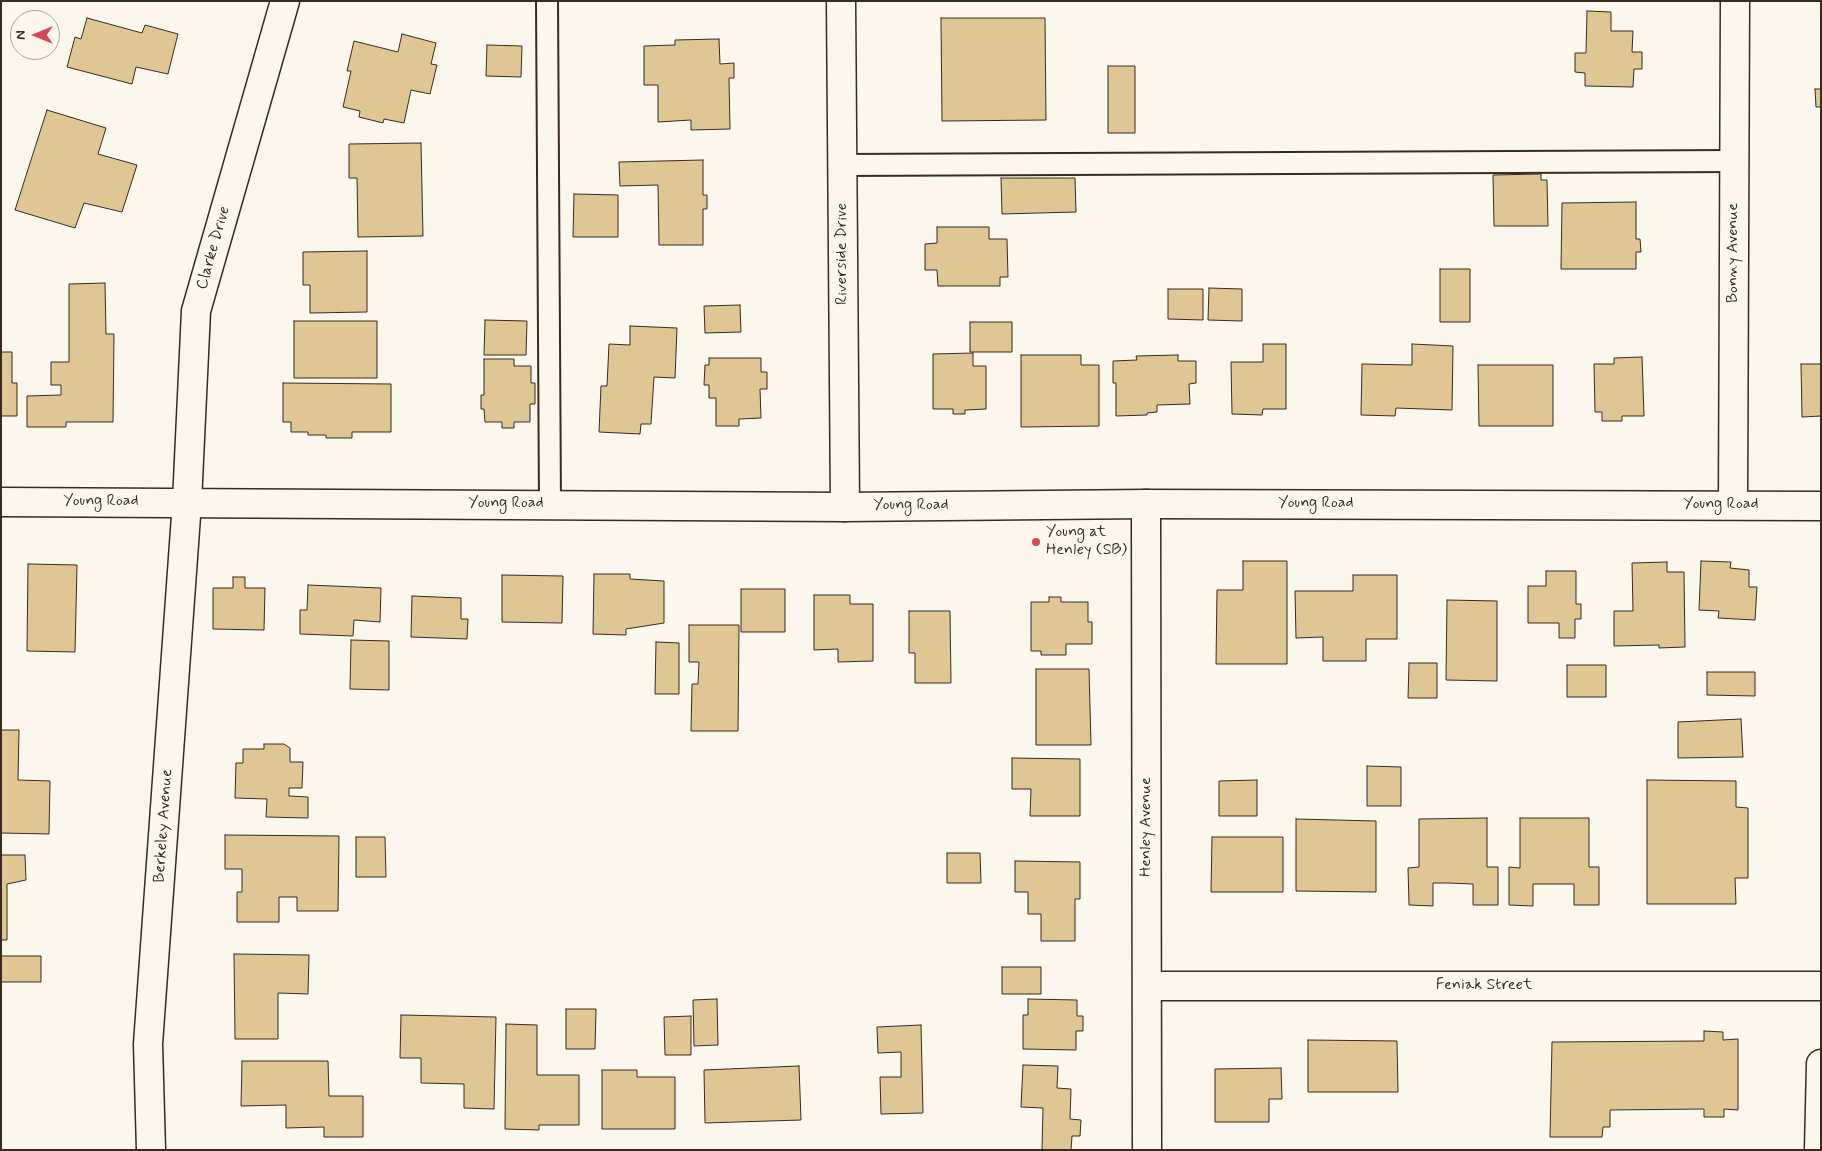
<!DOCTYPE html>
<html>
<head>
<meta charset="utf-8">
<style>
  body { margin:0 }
  #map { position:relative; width:1822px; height:1151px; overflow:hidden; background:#fbf7ec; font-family:Mynerve,sans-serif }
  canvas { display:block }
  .frame { position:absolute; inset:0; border:2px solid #3b2a1e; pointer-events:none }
  .north { position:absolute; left:10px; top:10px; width:50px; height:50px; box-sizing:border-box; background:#fbf7ec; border:1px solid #aea59a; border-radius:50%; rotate:270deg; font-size:14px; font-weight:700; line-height:20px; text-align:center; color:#3b2a1e }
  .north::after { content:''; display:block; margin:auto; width:18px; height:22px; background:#d1495b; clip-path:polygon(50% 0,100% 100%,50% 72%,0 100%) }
</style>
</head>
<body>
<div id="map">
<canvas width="1822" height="1151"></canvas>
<div class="frame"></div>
<div class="north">N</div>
</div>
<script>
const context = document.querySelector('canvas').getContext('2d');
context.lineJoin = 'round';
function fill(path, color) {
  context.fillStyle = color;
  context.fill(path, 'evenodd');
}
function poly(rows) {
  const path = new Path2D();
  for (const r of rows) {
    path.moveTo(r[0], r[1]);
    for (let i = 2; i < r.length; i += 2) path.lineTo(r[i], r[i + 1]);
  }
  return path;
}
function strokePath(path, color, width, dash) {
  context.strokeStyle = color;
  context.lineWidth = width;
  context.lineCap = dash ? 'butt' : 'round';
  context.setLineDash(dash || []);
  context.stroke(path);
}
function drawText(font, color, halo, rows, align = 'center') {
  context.font = font + ' Mynerve,sans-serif';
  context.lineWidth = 4.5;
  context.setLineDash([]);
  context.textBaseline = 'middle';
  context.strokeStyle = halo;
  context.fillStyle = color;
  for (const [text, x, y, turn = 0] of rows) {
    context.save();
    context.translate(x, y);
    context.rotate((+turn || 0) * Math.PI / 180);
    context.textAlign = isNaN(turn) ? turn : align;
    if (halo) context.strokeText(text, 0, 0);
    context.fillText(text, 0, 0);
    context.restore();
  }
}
const building = poly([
  [1587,11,1611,12,1611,31,1633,31,1632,52,1642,52,1642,69,1634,69,1633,87,1585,86,1585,73,1575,72,1575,53,1586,53,1587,11],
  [87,18,142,33,145,25,178,34,168,74,136,67,132,84,67,67,75,37,81,39,87,18],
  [941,18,1045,18,1046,120,942,121,941,18],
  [402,34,436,43,431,64,437,65,430,94,411,90,404,123,384,119,383,123,359,117,360,111,343,107,351,71,347,71,354,41,398,52,402,34],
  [719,39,720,64,734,63,734,78,729,78,730,129,691,130,691,120,658,122,658,85,644,85,644,46,675,45,675,40,719,39],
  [487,45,522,46,521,77,486,76,487,45],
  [1108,66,1135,66,1135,133,1108,133,1108,66],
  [1815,89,1821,89,1821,107,1816,107,1815,89],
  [47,110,106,128,98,154,137,165,122,212,84,203,75,228,15,210,47,110],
  [421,143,423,236,358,237,357,178,349,178,349,144,421,143],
  [703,160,703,195,707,195,707,209,703,209,703,245,659,245,658,185,620,186,619,162,703,160],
  [1541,174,1541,180,1547,180,1548,226,1494,226,1493,175,1541,174],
  [1001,178,1075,178,1076,212,1002,214,1001,178],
  [574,194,618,195,618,237,573,237,574,194],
  [1636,202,1636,239,1640,239,1641,252,1636,252,1636,269,1561,269,1562,203,1636,202],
  [937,227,989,227,989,239,1007,239,1008,277,1000,277,1000,286,938,286,937,270,925,270,925,244,937,243,937,227],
  [367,251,367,312,310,313,310,285,303,285,303,252,367,251],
  [1440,269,1470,269,1470,322,1440,322,1440,269],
  [105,283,106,334,114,334,113,422,66,422,66,427,27,427,27,396,61,395,61,385,51,385,51,362,69,362,69,284,105,283],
  [1209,288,1242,289,1242,321,1208,320,1209,288],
  [1168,289,1203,289,1203,320,1168,319,1168,289],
  [740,305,741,332,705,333,704,306,740,305],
  [485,320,527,321,526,355,484,355,485,320],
  [294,321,377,321,377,378,294,378,294,321],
  [970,322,1012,322,1012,352,970,352,970,322],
  [630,326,677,328,675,378,654,377,651,424,641,424,640,434,599,432,601,386,607,386,609,344,630,345,630,326],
  [1263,344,1286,344,1286,409,1263,409,1262,415,1232,414,1231,362,1263,362,1263,344],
  [1412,344,1453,346,1452,410,1396,408,1395,416,1361,415,1362,364,1412,365,1412,344],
  [1,352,12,352,12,383,17,383,17,416,1,416,1,352],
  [973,353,973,366,986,366,986,409,965,410,965,414,953,414,953,409,933,409,933,354,973,353],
  [1021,355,1081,355,1081,365,1099,365,1099,426,1021,427,1021,355],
  [1178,355,1178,361,1196,361,1196,383,1189,384,1190,404,1157,405,1157,412,1147,413,1147,415,1116,416,1116,383,1113,383,1113,361,1137,360,1136,356,1178,355],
  [1642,357,1644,416,1622,416,1622,421,1602,421,1602,412,1595,412,1594,364,1614,364,1614,358,1642,357],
  [709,358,761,358,761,372,767,372,767,389,760,389,761,418,739,419,739,426,716,426,716,398,709,398,709,385,704,385,705,365,709,365,709,358],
  [484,359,514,359,514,366,531,366,531,383,535,383,535,404,530,404,530,422,514,422,514,428,502,428,502,422,485,422,484,409,481,409,481,395,484,395,484,359],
  [1801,364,1821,364,1821,416,1802,417,1801,364],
  [1478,365,1553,365,1553,426,1479,426,1478,365],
  [283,383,391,384,391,432,352,432,352,438,326,438,326,435,308,435,308,432,291,432,291,422,283,422,283,383],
  [1243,561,1287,561,1287,664,1216,664,1217,590,1243,590,1243,561],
  [1701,561,1731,562,1730,568,1749,570,1749,587,1757,587,1755,620,1718,618,1719,611,1699,610,1701,561],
  [1667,562,1667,572,1684,572,1685,647,1659,648,1659,645,1614,646,1614,611,1633,611,1632,563,1667,562],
  [28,564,77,565,75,652,27,651,28,564],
  [1546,571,1576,571,1576,604,1581,604,1581,619,1575,619,1575,638,1559,638,1559,623,1528,623,1528,586,1546,586,1546,571],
  [594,574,630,574,630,579,664,581,664,623,626,629,626,635,593,634,594,574],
  [502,575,563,576,562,623,502,622,502,575],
  [1353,575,1397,575,1397,639,1366,639,1366,661,1323,661,1323,637,1296,638,1295,591,1353,591,1353,575],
  [233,577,245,577,245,588,265,588,264,630,213,629,213,588,233,588,233,577],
  [308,585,381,588,380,622,354,620,353,636,300,634,300,610,307,610,308,585],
  [741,589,785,589,785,632,741,632,741,589],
  [814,595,850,595,850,604,873,604,873,661,838,662,838,649,814,650,814,595],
  [412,596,461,598,461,619,468,619,467,639,411,637,412,596],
  [1049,597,1061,597,1061,602,1088,602,1088,622,1092,622,1092,644,1066,644,1066,655,1041,655,1041,651,1031,651,1031,602,1049,602,1049,597],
  [1447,600,1497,601,1497,681,1446,680,1447,600],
  [909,611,950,611,951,683,915,683,915,653,909,653,909,611],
  [689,625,739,625,738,731,691,731,692,684,698,684,699,662,689,662,689,625],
  [351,640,389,641,389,690,350,689,351,640],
  [656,642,679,643,679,694,655,694,656,642],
  [1409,663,1437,663,1437,698,1408,698,1409,663],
  [1567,665,1606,665,1606,697,1567,697,1567,665],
  [1036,669,1089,669,1091,745,1036,745,1036,669],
  [1707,672,1755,672,1755,696,1707,695,1707,672],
  [1741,719,1743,757,1678,758,1678,722,1741,719],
  [1,730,19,730,18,780,50,781,49,834,1,833,1,730],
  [264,744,284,744,290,748,290,762,303,762,302,788,289,788,289,796,308,797,308,818,266,817,267,799,235,798,236,763,243,763,243,749,264,749,264,744],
  [1012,758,1080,759,1080,816,1030,816,1031,789,1012,789,1012,758],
  [1367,766,1401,767,1401,806,1367,806,1367,766],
  [1257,780,1257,816,1219,816,1219,781,1257,780],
  [1647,780,1736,781,1736,807,1748,808,1748,878,1735,878,1736,904,1647,904,1647,780],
  [1487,818,1487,867,1498,867,1498,905,1473,905,1473,884,1448,883,1433,883,1433,906,1409,905,1408,868,1419,867,1419,819,1487,818],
  [1520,818,1589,818,1589,867,1599,867,1599,905,1574,905,1574,884,1533,884,1533,906,1509,905,1509,867,1520,868,1520,818],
  [1296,819,1376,821,1376,892,1296,891,1296,819],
  [225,835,339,836,338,911,297,911,297,897,279,897,279,922,237,922,237,892,242,892,242,869,225,869,225,835],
  [356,837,385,837,386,877,356,877,356,837],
  [1212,837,1283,837,1283,892,1211,892,1212,837],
  [947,853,980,853,981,883,947,883,947,853],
  [1,855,25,855,26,880,7,884,7,940,1,940,1,855],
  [1015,861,1080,862,1080,899,1075,899,1075,941,1041,941,1041,914,1028,914,1028,892,1015,892,1015,861],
  [234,954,309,955,308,994,278,993,278,1039,235,1039,234,954],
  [1,956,41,956,41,982,1,982,1,956],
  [1002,967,1041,967,1041,994,1002,994,1002,967],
  [717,999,718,1045,694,1046,693,1000,717,999],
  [1028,999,1077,1000,1077,1016,1083,1016,1083,1031,1076,1031,1076,1050,1023,1049,1023,1015,1028,1015,1028,999],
  [566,1009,596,1009,595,1049,566,1049,566,1009],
  [401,1015,496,1017,494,1109,464,1108,464,1084,421,1083,421,1058,400,1058,401,1015],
  [691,1016,691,1055,665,1055,664,1017,691,1016],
  [506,1024,537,1025,537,1075,579,1075,579,1125,539,1125,539,1130,505,1129,506,1024],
  [921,1025,923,1113,881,1114,880,1077,901,1077,901,1052,878,1053,877,1027,921,1025],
  [1704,1031,1723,1032,1723,1040,1738,1039,1738,1110,1724,1109,1724,1117,1704,1117,1704,1109,1610,1110,1610,1127,1603,1127,1602,1137,1550,1137,1552,1042,1704,1041,1704,1031],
  [1308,1040,1397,1041,1398,1092,1308,1092,1308,1040],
  [242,1061,328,1061,329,1096,363,1096,363,1137,324,1137,324,1127,286,1128,286,1105,241,1106,242,1061],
  [1023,1065,1058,1066,1057,1088,1071,1089,1070,1119,1081,1120,1080,1136,1072,1136,1071,1150,1042,1150,1043,1108,1021,1107,1023,1065],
  [799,1066,801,1120,705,1123,704,1070,799,1066],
  [1281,1068,1282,1099,1269,1099,1269,1122,1215,1122,1215,1069,1281,1068],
  [602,1070,637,1070,637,1077,675,1077,675,1129,602,1129,602,1070]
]);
fill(building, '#dfc695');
strokePath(building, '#3b2a1e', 1);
const service = poly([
  [547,1,550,504],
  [842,165,1735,161]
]);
const minor = poly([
  [841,1,845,507],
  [1146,504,1147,1150],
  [1733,505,1735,1],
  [1147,986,1821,986],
  [151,1150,148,1044,187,502,196,311,285,1],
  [1819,1150,1821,1064]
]);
const tertiary = poly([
  [1,502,845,507,1146,504,1821,506]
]);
strokePath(service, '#3b2a1e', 24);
strokePath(minor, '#3b2a1e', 31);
strokePath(tertiary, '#3b2a1e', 31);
strokePath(service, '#fbf7ec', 20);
strokePath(minor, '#fbf7ec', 28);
strokePath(tertiary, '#fbf7ec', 28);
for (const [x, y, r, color] of [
  [1036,542,5,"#d1495b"]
]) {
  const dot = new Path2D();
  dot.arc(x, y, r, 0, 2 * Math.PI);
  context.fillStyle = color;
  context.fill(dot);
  strokePath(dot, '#fbf7ec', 2);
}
drawText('16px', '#3b2a1e', '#fbf7ec', [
  ["Clarke Drive",214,248,-74],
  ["Bonny Avenue",1734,253,-90],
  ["Riverside Drive",843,254,-90],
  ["Young Road",101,502],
  ["Young Road",506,504],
  ["Young Road",1316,504],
  ["Young Road",1721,505],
  ["Young Road",911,506],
  ["Berkeley Avenue",164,826,-86],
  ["Henley Avenue",1147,827,-90],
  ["Feniak Street",1484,986]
]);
drawText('16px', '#3b2a1e', '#fbf7ec', [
  ["Young at",1046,533],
  ["Henley (SB)",1046,551]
], 'left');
</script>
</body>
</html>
